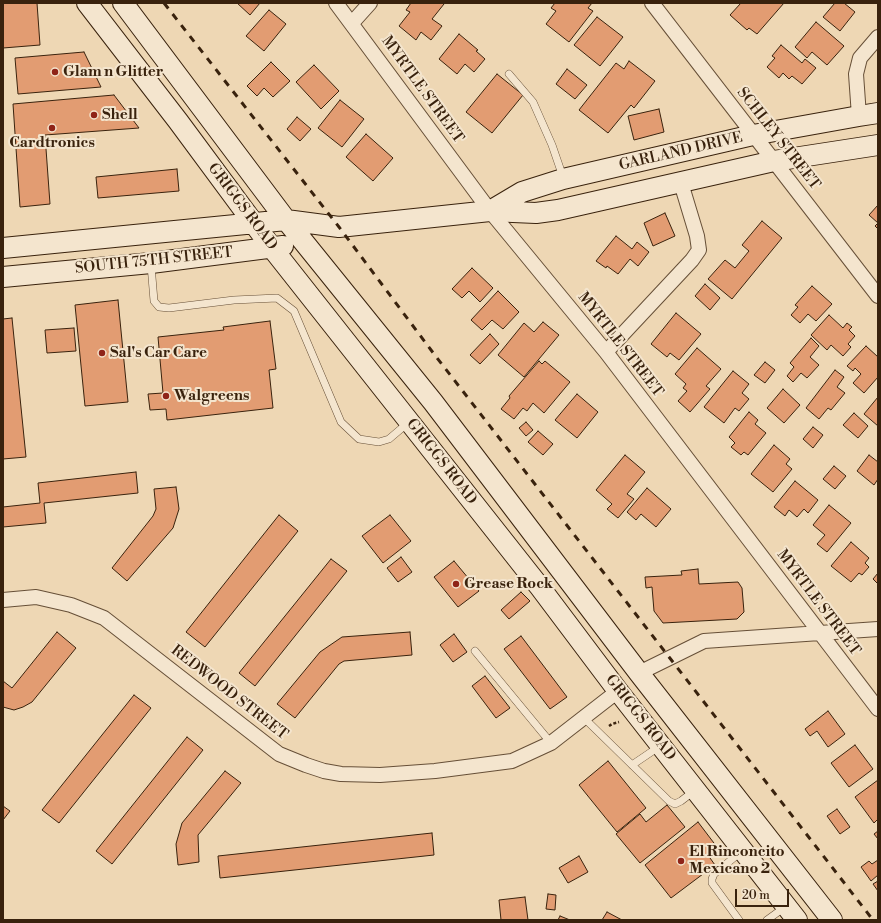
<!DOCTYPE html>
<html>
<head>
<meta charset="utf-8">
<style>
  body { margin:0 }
  #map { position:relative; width:881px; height:923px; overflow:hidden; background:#eed7b4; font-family:"Libre Bodoni",serif }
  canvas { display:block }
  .frame { position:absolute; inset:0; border:4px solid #39220d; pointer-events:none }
  .scale { position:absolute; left:735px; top:889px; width:54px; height:18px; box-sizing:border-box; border:2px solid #39220d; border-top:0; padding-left:5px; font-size:12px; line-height:14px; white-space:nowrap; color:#39220d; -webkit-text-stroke:3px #f4e5ce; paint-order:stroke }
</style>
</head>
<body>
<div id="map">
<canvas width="881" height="923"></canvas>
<div class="frame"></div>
<div class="scale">20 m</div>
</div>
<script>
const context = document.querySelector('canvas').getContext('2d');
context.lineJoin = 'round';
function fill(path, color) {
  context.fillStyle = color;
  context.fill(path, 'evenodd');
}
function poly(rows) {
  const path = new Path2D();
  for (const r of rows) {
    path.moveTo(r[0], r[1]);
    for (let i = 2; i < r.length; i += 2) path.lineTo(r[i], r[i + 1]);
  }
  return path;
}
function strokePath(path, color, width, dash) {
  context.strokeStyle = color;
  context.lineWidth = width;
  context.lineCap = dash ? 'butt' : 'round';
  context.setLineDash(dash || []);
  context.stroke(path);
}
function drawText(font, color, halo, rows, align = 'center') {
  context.font = font + ' "Libre Bodoni",serif';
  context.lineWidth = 4;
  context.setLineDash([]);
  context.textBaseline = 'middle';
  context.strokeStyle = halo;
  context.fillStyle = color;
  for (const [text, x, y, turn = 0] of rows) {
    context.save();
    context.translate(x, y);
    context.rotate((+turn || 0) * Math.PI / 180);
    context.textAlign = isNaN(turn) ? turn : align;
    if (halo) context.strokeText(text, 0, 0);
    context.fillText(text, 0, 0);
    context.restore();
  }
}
const building = poly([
  [3,3,37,3,40,45,3,48,3,3],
  [237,3,260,3,250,15,237,3],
  [411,3,442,3,444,4,432,19,442,26,431,40,421,32,416,40,399,26,410,12,406,10,411,3],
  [555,3,592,3,588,8,593,11,569,42,546,24,556,11,551,8,555,3],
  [741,3,784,3,757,34,749,28,747,30,730,15,741,3],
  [835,3,844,3,855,12,840,31,823,17,835,3],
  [269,10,286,24,264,51,246,36,269,10],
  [597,17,623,37,600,66,574,45,597,17],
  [816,22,844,46,827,65,812,52,807,58,795,47,816,22],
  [459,34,478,50,476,51,485,59,474,72,465,64,457,74,439,59,459,34],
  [781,45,802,63,805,59,816,68,802,84,792,76,789,79,783,73,779,78,767,67,775,58,772,56,781,45],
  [84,52,101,87,18,94,15,58,84,52],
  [629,61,655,81,634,108,631,105,608,133,579,110,616,63,624,69,629,61],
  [271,62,290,81,273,97,264,88,257,96,247,86,271,62],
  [314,65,339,91,321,109,296,82,314,65],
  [567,69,587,85,575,99,556,84,567,69],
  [497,74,523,95,492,133,466,112,497,74],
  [114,95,139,128,45,135,50,204,20,207,13,104,114,95],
  [340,100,364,119,342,147,318,128,340,100],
  [659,109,664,132,634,140,628,116,659,109],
  [297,117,311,129,300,141,287,129,297,117],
  [366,134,393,158,373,181,346,157,366,134],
  [177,169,179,191,98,198,96,177,177,169],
  [878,205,878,229,875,226,878,223,869,215,878,205],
  [665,213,675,236,653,246,644,223,665,213],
  [762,221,782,238,732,299,708,279,725,260,735,268,749,251,742,245,762,221],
  [616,236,632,249,637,242,649,252,638,266,630,259,618,274,607,266,606,268,596,261,616,236],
  [472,268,493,288,480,302,469,291,462,298,452,289,472,268],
  [705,284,720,298,710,310,695,296,705,284],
  [812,286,832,304,816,321,808,314,800,323,791,315,798,307,795,305,812,286],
  [498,291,519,312,503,329,492,320,482,330,471,320,498,291],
  [118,300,128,402,85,406,75,305,118,300],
  [676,313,701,334,679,360,670,353,667,357,651,344,676,313],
  [829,315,843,328,847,323,852,327,849,330,855,336,848,344,851,347,843,356,831,345,827,350,811,335,829,315],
  [12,318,26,457,3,459,3,319,12,318],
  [270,321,276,369,269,370,273,408,167,420,166,409,150,410,148,394,163,393,158,337,224,330,223,327,270,321],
  [543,322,559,335,524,377,498,355,524,323,534,332,543,322],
  [74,328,76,351,47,353,45,330,74,328],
  [490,334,499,344,480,364,470,355,490,334],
  [811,338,819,346,810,357,819,365,807,378,801,373,793,382,787,376,794,367,790,363,811,338],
  [866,346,878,357,878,377,864,393,853,383,861,374,855,368,853,371,847,366,866,346],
  [697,348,721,369,706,386,710,389,690,412,678,401,687,391,683,388,686,384,675,374,697,348],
  [539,361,542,364,545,361,570,382,544,413,533,403,527,411,523,408,514,419,501,409,510,398,509,396,539,361],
  [765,362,775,370,765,383,754,375,765,362],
  [835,370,844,377,837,387,845,393,831,410,828,408,819,419,806,408,835,370],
  [733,371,749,384,742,393,749,399,739,411,735,408,724,423,704,407,733,371],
  [783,389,800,405,784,423,767,408,783,389],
  [577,394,598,412,577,438,555,420,577,394],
  [878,397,878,426,864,414,878,397],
  [749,412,758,420,755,424,766,433,748,455,744,452,741,455,731,447,735,443,729,437,749,412],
  [854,413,868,426,858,438,843,425,854,413],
  [526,422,533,430,526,436,519,428,526,422],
  [813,427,823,435,813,448,803,439,813,427],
  [538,431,553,444,543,455,528,442,538,431],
  [774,445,790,459,786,464,792,469,773,492,751,474,774,445],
  [625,455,645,472,627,494,634,499,618,518,607,509,612,504,596,490,625,455],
  [869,455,878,462,878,479,874,485,857,471,869,455],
  [834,466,846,476,835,489,823,479,834,466],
  [136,472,138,493,44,503,46,523,3,527,3,507,40,503,38,483,136,472],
  [795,481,818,500,808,513,804,509,797,517,789,510,785,516,774,507,795,481],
  [176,487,179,509,173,528,127,581,112,568,153,516,156,509,154,489,176,487],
  [647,488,671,509,656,527,641,514,636,520,627,512,647,488],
  [829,505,851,523,827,552,817,544,825,535,813,525,829,505],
  [279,515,298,531,205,647,186,632,279,515],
  [390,515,411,541,383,563,362,536,390,515],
  [851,542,869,558,865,563,869,567,862,575,859,573,851,582,831,566,851,542],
  [401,557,412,572,398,582,387,568,401,557],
  [331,559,347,571,255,686,239,673,331,559],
  [454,561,479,591,458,607,434,577,454,561],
  [698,569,699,584,738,582,742,588,744,612,737,619,663,623,654,611,652,587,646,588,645,577,682,575,681,571,698,569],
  [878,573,878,584,873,579,878,573],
  [521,592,530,601,509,619,501,610,521,592],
  [57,632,76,648,32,702,23,707,14,710,3,707,3,681,12,688,57,632],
  [410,632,412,655,344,661,339,664,295,718,277,704,320,652,342,637,410,632],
  [454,634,467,652,453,662,440,645,454,634],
  [521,636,567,697,550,709,504,649,521,636],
  [485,676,510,708,496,718,472,686,485,676],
  [134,695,151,708,59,823,42,810,134,695],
  [828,711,845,734,828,747,817,731,810,736,805,729,828,711],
  [187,737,203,750,112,864,96,851,187,737],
  [855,745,873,769,849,787,831,763,855,745],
  [608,761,646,808,617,832,579,785,608,761],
  [225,771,241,783,198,835,199,862,178,865,176,844,182,823,225,771],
  [878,780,878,819,874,823,855,797,878,780],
  [667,805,685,827,640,863,616,834,640,814,646,822,667,805],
  [3,806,10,811,3,820,3,806],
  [837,809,850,827,840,834,827,816,837,809],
  [698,822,720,851,710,858,715,865,671,898,645,865,698,822],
  [878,831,878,839,874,834,878,831],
  [432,833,434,855,220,878,218,856,432,833],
  [579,856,588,872,568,883,559,868,579,856],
  [878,860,878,875,871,881,861,867,869,861,872,864,878,860],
  [878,881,878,891,873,884,878,881],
  [548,894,556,895,555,910,546,909,548,894],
  [525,897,528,920,501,920,499,900,525,897],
  [607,912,622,920,602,920,607,912],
  [560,916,570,920,558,920,560,916]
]);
fill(building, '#e29c72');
strokePath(building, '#39220d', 1);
const lane = poly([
  [509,74,533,102,552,145,563,177],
  [151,265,154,301,159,307,169,308,234,300,277,298,294,311,341,422,359,439,379,442,389,439,409,422],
  [475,651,551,743],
  [584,718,669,801,675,804,681,801,694,791],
  [632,765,660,746],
  [739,920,712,883,712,879,714,874,742,851],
  [767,920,785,907]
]);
const street = poly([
  [336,3,490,211,606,352,878,709],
  [652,3,878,296],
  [352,23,370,3],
  [859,116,856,74,860,58,878,37],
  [606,352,692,260,699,250,697,236,681,183],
  [3,600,36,597,71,605,104,618,279,754,306,765,324,771,341,774,380,775,435,771,512,761,551,743,618,691],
  [639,673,704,641,878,629]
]);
const secondary = poly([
  [87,3,178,121,272,248,539,586,618,691,797,920],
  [123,3,286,220,433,402,639,673,832,920],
  [490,211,522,192,563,179,753,135,859,116,878,113],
  [3,248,286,220,339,227,490,211,536,213,558,210,774,161,878,145],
  [3,277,151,263,283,246]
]);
strokePath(lane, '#664f37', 8);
strokePath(street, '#664f37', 16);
strokePath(secondary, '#39220d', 22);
strokePath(poly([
  [609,726,612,724,619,722]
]), '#39220d', 2.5, [3, 2]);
strokePath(lane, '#f4e5ce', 7);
strokePath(street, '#f4e5ce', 14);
strokePath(secondary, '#f4e5ce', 20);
strokePath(poly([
  [164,3,339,227,434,354,873,920]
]), '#39220d', 3, [7, 7]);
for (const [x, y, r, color] of [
  [55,72,4,"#8f2418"],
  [94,115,4,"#8f2418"],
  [52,128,4,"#8f2418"],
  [102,353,4,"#8f2418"],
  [166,396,4,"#8f2418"],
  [456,584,4,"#8f2418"],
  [681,861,4,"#8f2418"]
]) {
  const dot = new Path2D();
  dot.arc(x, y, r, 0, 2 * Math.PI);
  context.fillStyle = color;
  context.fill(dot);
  strokePath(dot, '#f4e5ce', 1.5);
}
drawText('bold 15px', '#39220d', '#f4e5ce', [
  ["Glam n Glitter",63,72],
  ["Shell",102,115],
  ["Cardtronics",52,143,"center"],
  ["Sal's Car Care",110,353],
  ["Walgreens",174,396],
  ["Grease Rock",464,584],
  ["El Rinconcito",689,852],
  ["Mexicano 2",689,869]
], 'left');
drawText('15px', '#39220d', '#f4e5ce', [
  ["MYRTLE STREET",422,90,54],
  ["SCHLEY STREET",778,139,52],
  ["GARLAND DRIVE",681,152,-13],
  ["GRIGGS ROAD",242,207,53],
  ["SOUTH 75TH STREET",154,261,-6],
  ["MYRTLE STREET",620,345,52],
  ["GRIGGS ROAD",441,462,52],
  ["MYRTLE STREET",818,603,53],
  ["REDWOOD STREET",229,693,38],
  ["GRIGGS ROAD",640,718,52]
]);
</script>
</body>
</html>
